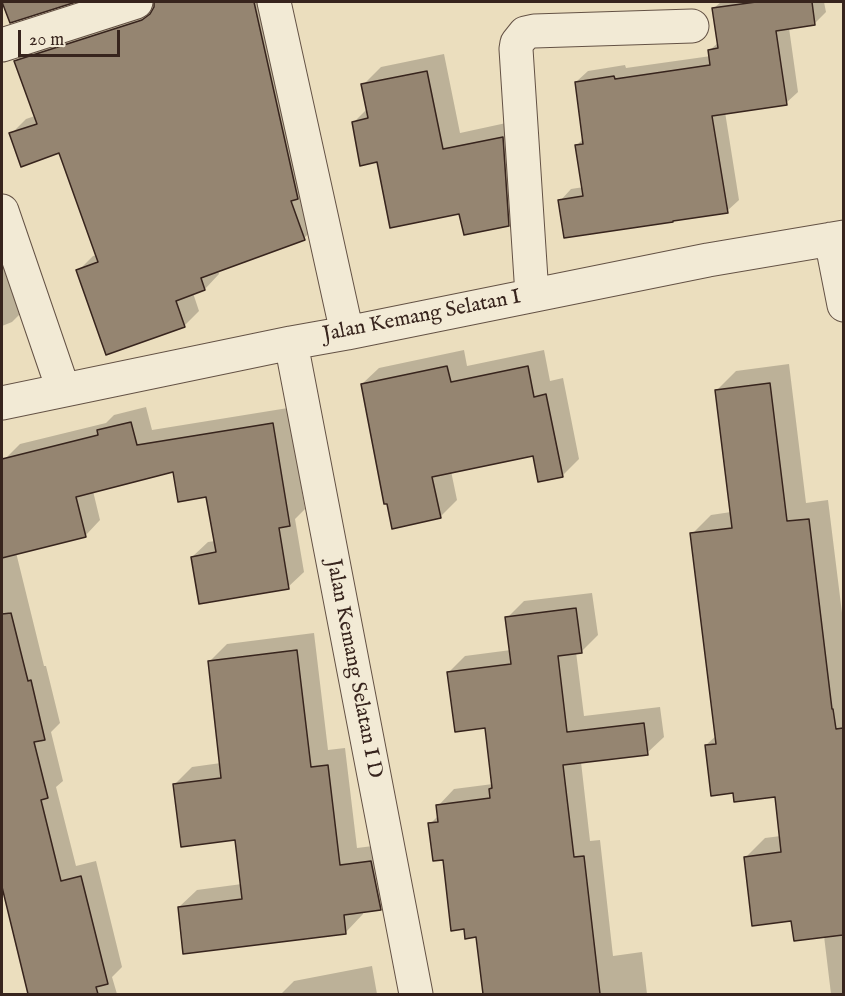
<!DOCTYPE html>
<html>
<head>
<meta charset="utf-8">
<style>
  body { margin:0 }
  #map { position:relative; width:845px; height:996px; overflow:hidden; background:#ebdebe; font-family:"IM FELL English",serif }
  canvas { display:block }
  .frame { position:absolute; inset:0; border:3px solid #37241d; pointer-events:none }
  .scale { position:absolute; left:18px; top:30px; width:102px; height:27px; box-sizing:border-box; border:3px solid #37241d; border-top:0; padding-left:8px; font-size:18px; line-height:21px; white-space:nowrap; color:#37241d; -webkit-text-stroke:4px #f2ead5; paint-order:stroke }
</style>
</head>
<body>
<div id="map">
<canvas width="845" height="996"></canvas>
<div class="frame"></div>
<div class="scale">20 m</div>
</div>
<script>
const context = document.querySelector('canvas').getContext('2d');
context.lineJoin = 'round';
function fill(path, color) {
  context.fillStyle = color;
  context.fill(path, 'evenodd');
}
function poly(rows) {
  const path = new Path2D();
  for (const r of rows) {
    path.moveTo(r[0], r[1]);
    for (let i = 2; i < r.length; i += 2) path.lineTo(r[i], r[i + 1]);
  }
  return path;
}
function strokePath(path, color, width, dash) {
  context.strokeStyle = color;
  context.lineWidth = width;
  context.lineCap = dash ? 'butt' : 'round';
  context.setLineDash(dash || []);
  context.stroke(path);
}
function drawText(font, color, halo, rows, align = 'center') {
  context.font = font + ' "IM FELL English",serif';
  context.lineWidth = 4.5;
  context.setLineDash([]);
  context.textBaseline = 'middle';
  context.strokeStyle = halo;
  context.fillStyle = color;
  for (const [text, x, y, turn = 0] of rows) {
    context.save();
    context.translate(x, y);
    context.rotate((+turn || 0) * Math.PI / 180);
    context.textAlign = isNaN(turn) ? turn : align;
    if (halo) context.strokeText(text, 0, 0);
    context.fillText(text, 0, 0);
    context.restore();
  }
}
fill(poly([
  [4,2,71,2,11,21],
  [155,2,272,2,319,224,304,238,218,270,219,274,205,289,193,293,199,311,184,326,78,271,93,256,97,255,60,152,11,134,26,119,35,116,16,61,30,47,156,6],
  [721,2,824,2,826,12,814,24,789,28,798,92,786,103,725,112,739,200,727,211,560,201,571,189,584,187,577,145,584,138,576,82,588,71,625,65,626,68,711,56,710,50,719,42,714,8],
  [444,54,460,133,520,120,526,207,508,224,461,212,378,160,354,122,368,108,363,85,381,67],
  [2,251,30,304,12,322,2,326],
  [464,350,467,366,544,350,550,381,563,378,579,459,562,476,534,454,451,471,457,500,440,517,362,384,379,368],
  [789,364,806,503,828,500,844,629,844,994,831,994,824,936,793,920,746,857,765,838,781,836,776,795,734,792,706,745,717,735,692,534,711,515,731,512,717,390,736,371],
  [146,407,152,430,288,408,305,509,295,519,304,572,288,587,192,557,208,542,215,541,207,495,174,471,93,491,100,520,85,536,4,460,20,444,106,423,114,415],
  [9,524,44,666,46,666,60,723,51,732,63,781,56,787,76,866,96,861,122,967,112,977,117,994,30,994,2,881,2,526],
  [592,593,598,635,581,652,576,652,584,716,660,707,664,737,647,753,581,762,590,841,600,840,613,956,642,952,647,994,485,994,477,936,430,824,439,815,438,806,454,789,493,784,486,726,448,673,465,656,511,650,507,618,524,601],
  [314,633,328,750,345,748,357,848,389,844,398,891,380,909,363,911,363,914,346,932,179,907,197,890,242,884,236,839,175,784,192,767,221,763,209,662,227,644],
  [372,966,377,994,282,994,282,993,294,981]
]), '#0003');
const building = poly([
  [2,2,76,2,10,23,2,2],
  [154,2,254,2,298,199,291,201,305,240,201,278,205,290,176,301,185,327,106,355,76,270,98,262,59,153,21,167,9,133,37,124,14,61,142,20,150,14,154,7,154,2],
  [756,2,812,2,815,25,776,31,787,105,712,116,728,213,673,221,673,222,564,238,558,200,583,196,575,145,583,144,575,82,614,76,615,79,710,65,708,50,718,48,712,8,756,2],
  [427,71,443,149,503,137,509,226,464,235,459,214,390,228,377,162,360,166,352,122,368,118,361,84,427,71],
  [447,366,451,382,528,366,534,397,546,394,563,477,538,482,533,456,432,477,441,518,392,529,387,504,384,504,361,384,447,366],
  [770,383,787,521,809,519,832,709,833,709,836,729,843,728,843,935,794,941,791,921,752,926,744,857,781,852,775,797,734,802,733,793,711,796,705,745,716,744,690,533,732,528,715,390,770,383],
  [131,422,137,445,273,423,290,526,279,528,289,589,199,604,191,557,216,552,206,497,178,502,173,472,76,497,86,537,2,558,2,459,98,435,97,430,131,422],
  [576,608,582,653,558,656,567,732,644,723,648,755,563,765,574,857,584,856,600,994,483,994,476,937,465,939,464,929,451,931,443,860,433,861,428,823,438,822,436,805,490,798,489,789,492,788,485,728,455,732,447,672,511,664,505,617,576,608],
  [11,613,28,681,31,680,45,740,34,742,48,798,41,800,61,881,81,876,108,984,96,987,98,994,28,994,2,887,2,614,11,613],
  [297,650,311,767,328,765,340,865,371,861,381,910,344,915,346,934,183,954,178,907,242,899,235,840,181,847,173,784,221,778,208,661,297,650]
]);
fill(building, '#958571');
strokePath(building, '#37241d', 1.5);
const minor = poly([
  [274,2,347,333],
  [2,45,136,2],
  [2,211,63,389],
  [831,239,844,305],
  [532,295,516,49,517,43,525,33,534,31,692,26],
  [291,343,416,994],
  [2,403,291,343,347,333,708,260,844,237]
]);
strokePath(minor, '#645245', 35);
strokePath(minor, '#f2ead5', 33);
drawText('21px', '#37241d', '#f2ead5', [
  ["Jalan Kemang Selatan I",422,317,-11],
  ["Jalan Kemang Selatan I D",353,669,79]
]);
</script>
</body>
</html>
